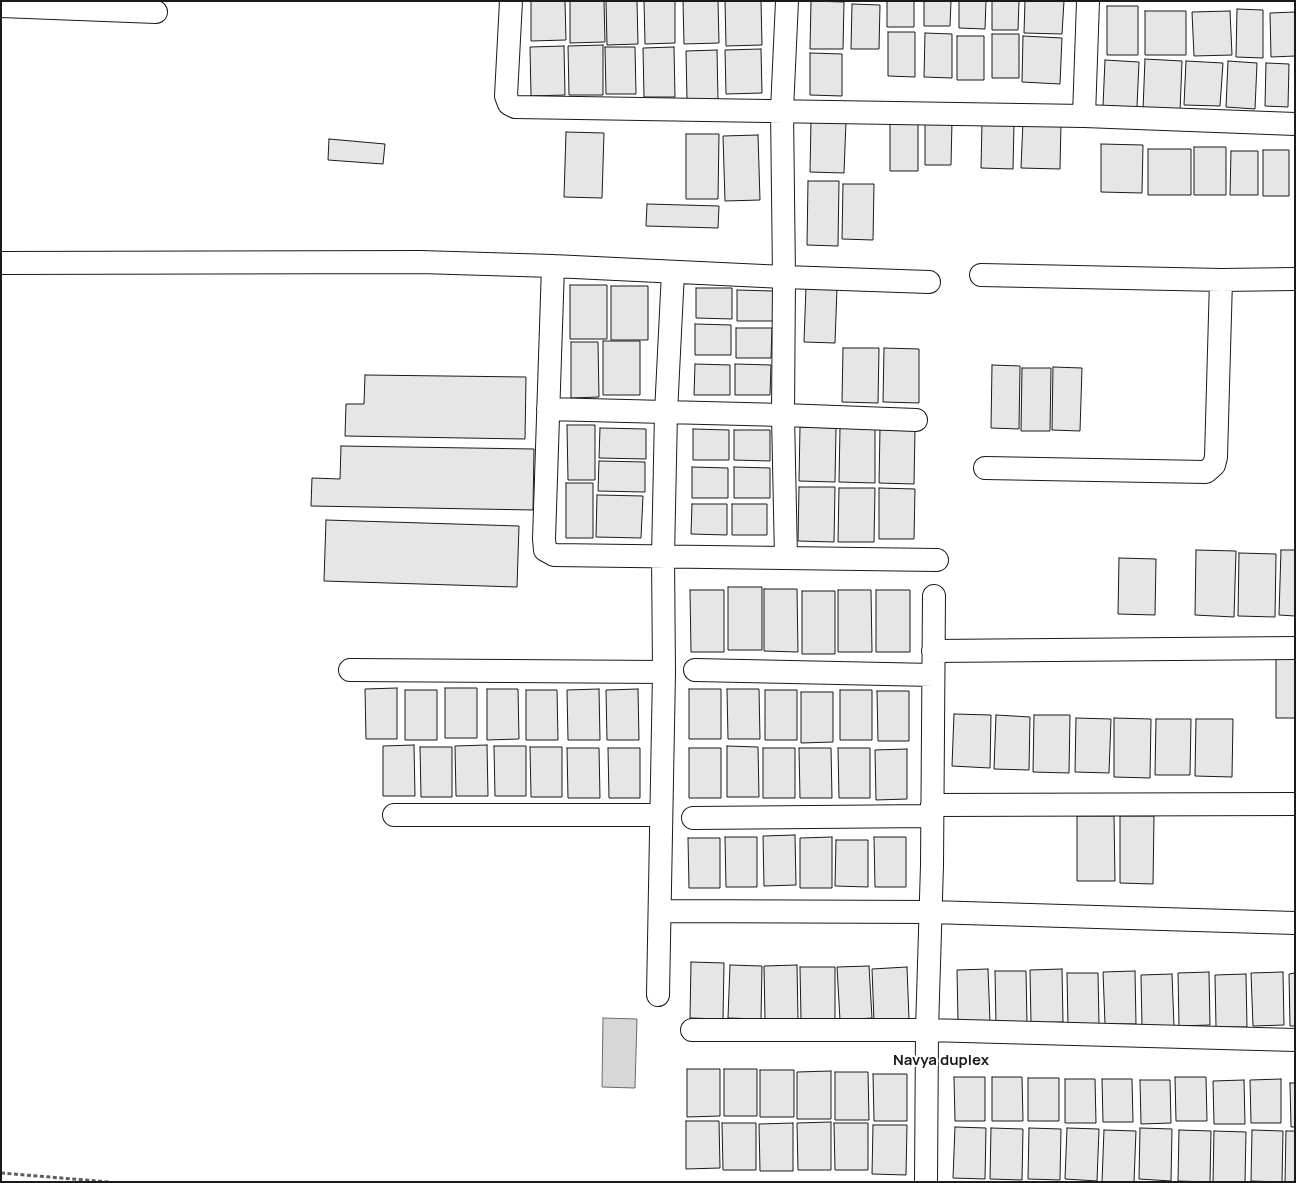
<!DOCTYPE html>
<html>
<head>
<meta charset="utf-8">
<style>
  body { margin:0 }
  #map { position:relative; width:1296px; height:1183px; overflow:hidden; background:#fff; font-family:Manrope,sans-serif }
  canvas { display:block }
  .frame { position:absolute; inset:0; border:2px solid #1a1a1a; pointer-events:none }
</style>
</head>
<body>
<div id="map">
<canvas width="1296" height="1183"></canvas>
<div class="frame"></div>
</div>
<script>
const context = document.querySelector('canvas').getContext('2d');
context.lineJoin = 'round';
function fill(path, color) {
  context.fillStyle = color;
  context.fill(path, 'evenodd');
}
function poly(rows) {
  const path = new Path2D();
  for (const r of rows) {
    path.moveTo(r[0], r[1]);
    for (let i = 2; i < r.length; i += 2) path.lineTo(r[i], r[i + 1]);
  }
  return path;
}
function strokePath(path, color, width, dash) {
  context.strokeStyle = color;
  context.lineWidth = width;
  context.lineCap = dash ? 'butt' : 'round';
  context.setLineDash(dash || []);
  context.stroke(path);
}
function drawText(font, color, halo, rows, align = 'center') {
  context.font = font + ' Manrope,sans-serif';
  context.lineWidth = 4;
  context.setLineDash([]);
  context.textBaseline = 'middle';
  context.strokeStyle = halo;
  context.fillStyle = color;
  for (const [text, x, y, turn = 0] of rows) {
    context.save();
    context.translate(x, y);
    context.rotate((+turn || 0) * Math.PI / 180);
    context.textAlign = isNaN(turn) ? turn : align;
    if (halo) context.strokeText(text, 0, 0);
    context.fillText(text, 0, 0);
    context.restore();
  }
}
const water = poly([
  [603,1018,637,1019,635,1088,602,1087,603,1018]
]);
fill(water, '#d7d7d7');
strokePath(water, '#6a6a6a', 1);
const building = poly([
  [531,1,565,1,566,40,531,41,531,1],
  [570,1,604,1,605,42,570,43,570,1],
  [606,1,637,1,638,44,607,45,606,1],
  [644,1,675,1,675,43,645,44,644,1],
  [683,1,718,1,719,43,684,44,683,1],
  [725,1,761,1,762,45,726,46,725,1],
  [811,1,844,2,843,49,810,49,811,1],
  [887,1,914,1,914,27,887,27,887,1],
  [924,1,951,1,950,26,924,26,924,1],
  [959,1,986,1,985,29,959,28,959,1],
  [992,1,1019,1,1018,30,992,30,992,1],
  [1025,1,1064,1,1062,34,1024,33,1025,1],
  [852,4,880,5,879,49,851,49,852,4],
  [1107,6,1138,6,1138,55,1107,55,1107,6],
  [1237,9,1263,10,1263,58,1236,57,1237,9],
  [1145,11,1186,11,1186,55,1145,55,1145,11],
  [1230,11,1232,55,1194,56,1192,12,1230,11],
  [1295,12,1295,56,1271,57,1270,13,1295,12],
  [888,32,915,32,915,77,888,76,888,32],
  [925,33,952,34,952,78,924,77,925,33],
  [992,34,1019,34,1019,78,992,78,992,34],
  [957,36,984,36,984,80,957,80,957,36],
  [1023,36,1062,38,1060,84,1022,82,1023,36],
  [603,45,603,95,569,95,568,46,603,45],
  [564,46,565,95,531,96,530,47,564,46],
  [605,47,635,47,636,94,606,94,605,47],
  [674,47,675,97,644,97,643,48,674,47],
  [761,49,762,93,726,94,725,50,761,49],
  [717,50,718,99,687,100,686,51,717,50],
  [810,53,842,54,842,96,810,95,810,53],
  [1145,59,1182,61,1180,112,1143,110,1145,59],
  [1105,60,1139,62,1137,107,1103,106,1105,60],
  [1186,61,1223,63,1220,106,1184,105,1186,61],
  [1228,61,1257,63,1255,109,1226,107,1228,61],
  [1266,63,1289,64,1288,107,1265,106,1266,63],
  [890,119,918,120,918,171,890,171,890,119],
  [811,120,846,121,844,173,810,172,811,120],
  [925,121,952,121,951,165,925,165,925,121],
  [1023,121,1061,123,1060,169,1021,168,1023,121],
  [982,123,1014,124,1013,169,981,168,982,123],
  [566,132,604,133,602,198,564,197,566,132],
  [686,134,719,134,718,199,686,199,686,134],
  [758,135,760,200,725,201,723,136,758,135],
  [329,139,385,144,383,164,328,160,329,139],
  [1101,144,1143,145,1142,193,1101,192,1101,144],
  [1194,147,1226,147,1226,195,1194,195,1194,147],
  [1148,149,1191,149,1191,195,1148,195,1148,149],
  [1263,150,1289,150,1289,196,1263,196,1263,150],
  [1231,151,1258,151,1258,195,1230,195,1231,151],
  [808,181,839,181,838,246,807,245,808,181],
  [843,184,874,184,873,240,842,239,843,184],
  [647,204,719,206,718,228,646,226,647,204],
  [570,285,607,285,607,339,570,339,570,285],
  [611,286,648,286,648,340,611,340,611,286],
  [806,287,837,288,835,343,804,342,806,287],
  [696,288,732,288,732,319,696,318,696,288],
  [737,290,773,291,773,321,737,321,737,290],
  [695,324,731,325,731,355,695,355,695,324],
  [736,328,772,328,771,358,736,358,736,328],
  [603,341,640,341,640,395,603,395,603,341],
  [571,342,598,342,599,397,571,398,571,342],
  [843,348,879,348,878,403,842,402,843,348],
  [884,348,919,349,919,403,883,402,884,348],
  [695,364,730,365,730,395,694,395,695,364],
  [735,364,771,365,770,395,735,395,735,364],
  [992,365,1020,366,1019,429,991,428,992,365],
  [1053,367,1082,368,1080,431,1052,430,1053,367],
  [1022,368,1051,368,1050,431,1021,431,1022,368],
  [365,375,526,377,525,439,345,436,346,404,364,404,365,375],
  [567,425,595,425,595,480,568,480,567,425],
  [800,427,836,428,835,482,799,481,800,427],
  [600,428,646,429,646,459,599,458,600,428],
  [840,428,875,429,875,483,839,482,840,428],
  [693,429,729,430,729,460,693,460,693,429],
  [880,429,915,430,914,484,879,483,880,429],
  [734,430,770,430,770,461,734,460,734,430],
  [341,446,534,449,533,510,311,506,312,478,340,479,341,446],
  [599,461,645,462,645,492,598,491,599,461],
  [692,467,728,468,728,498,692,498,692,467],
  [734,467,770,468,770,498,734,498,734,467],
  [566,483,593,483,593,538,566,538,566,483],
  [799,487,835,487,834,542,798,541,799,487],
  [839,488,875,488,874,542,838,542,839,488],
  [879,488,915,489,914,539,879,539,879,488],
  [597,495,643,496,641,538,596,537,597,495],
  [692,504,727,504,727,535,691,534,692,504],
  [732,504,767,504,767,535,732,535,732,504],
  [326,520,519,526,517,587,324,581,326,520],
  [1196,550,1236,551,1234,617,1195,615,1196,550],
  [1281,550,1295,550,1295,616,1279,615,1281,550],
  [1239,553,1276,554,1275,617,1238,616,1239,553],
  [1119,558,1156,559,1155,615,1118,614,1119,558],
  [728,587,762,587,762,650,728,650,728,587],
  [764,589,797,589,798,652,764,651,764,589],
  [690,590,724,590,724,652,691,652,690,590],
  [838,590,871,590,872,652,838,652,838,590],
  [876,590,910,590,910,652,876,652,876,590],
  [802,591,835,591,835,654,802,654,802,591],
  [1276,658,1295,658,1295,718,1276,718,1276,658],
  [397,688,397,739,366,739,365,689,397,688],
  [445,688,477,688,477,738,445,738,445,688],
  [487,689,518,689,519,739,487,740,487,689],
  [599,689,600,740,568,740,567,690,599,689],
  [638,689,639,740,607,740,606,690,638,689],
  [689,689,721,689,721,739,689,739,689,689],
  [727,689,759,689,760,739,728,739,727,689],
  [405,690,437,690,437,740,405,740,405,690],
  [526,690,557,690,558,740,526,740,526,690],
  [765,690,797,690,797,740,765,740,765,690],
  [840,690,872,690,872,740,840,740,840,690],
  [877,691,909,691,909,741,878,741,877,691],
  [801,692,833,692,833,742,801,743,801,692],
  [954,714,991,715,990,768,952,766,954,714],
  [996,715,1030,717,1029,770,994,769,996,715],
  [1034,715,1070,715,1069,773,1033,772,1034,715],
  [1076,718,1111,719,1109,773,1075,772,1076,718],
  [1114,718,1151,719,1150,778,1114,777,1114,718],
  [1156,719,1191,719,1190,775,1155,775,1156,719],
  [1196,719,1233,719,1232,777,1195,776,1196,719],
  [414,745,415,796,383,796,383,746,414,745],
  [487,745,488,796,456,796,455,746,487,745],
  [494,746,526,746,526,796,495,796,494,746],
  [727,746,758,747,759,797,727,797,727,746],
  [420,747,452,747,452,797,421,797,420,747],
  [530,747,562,747,562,797,531,797,530,747],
  [567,748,599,748,600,798,568,798,567,748],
  [608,748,640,748,640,798,609,798,608,748],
  [689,748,721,748,721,798,689,798,689,748],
  [763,748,795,748,795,798,763,798,763,748],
  [799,748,831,748,832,798,800,798,799,748],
  [838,748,870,748,870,798,839,798,838,748],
  [907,749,907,799,876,800,875,750,907,749],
  [1077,816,1114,816,1115,881,1077,881,1077,816],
  [1120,816,1154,816,1153,884,1120,883,1120,816],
  [795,835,796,885,764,886,763,836,795,835],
  [725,837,757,837,757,887,726,887,725,837],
  [832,837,832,888,800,888,800,838,832,837],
  [874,837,906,837,906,887,875,887,874,837],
  [688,838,720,838,720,888,689,888,688,838],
  [836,840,868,840,868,887,835,886,836,840],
  [691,962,724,963,723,1019,690,1018,691,962],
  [730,965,762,966,761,1019,728,1018,730,965],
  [797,965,798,1020,765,1020,764,966,797,965],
  [869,966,872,1018,840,1020,837,967,869,966],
  [800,967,835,967,835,1019,801,1019,800,967],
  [907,967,909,1019,874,1021,872,969,907,967],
  [988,969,990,1022,958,1022,957,970,988,969],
  [1062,969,1063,1022,1031,1023,1030,970,1062,969],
  [995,971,1026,971,1027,1024,996,1024,995,971],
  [1135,971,1136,1024,1105,1024,1103,972,1135,971],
  [1209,972,1210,1025,1179,1026,1178,973,1209,972],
  [1283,972,1284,1025,1253,1026,1251,973,1283,972],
  [1067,973,1098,973,1099,1025,1068,1026,1067,973],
  [1295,973,1295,1026,1290,1026,1289,974,1295,973],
  [1172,974,1174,1026,1142,1027,1141,975,1172,974],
  [1246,974,1247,1027,1216,1027,1215,975,1246,974],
  [687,1069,720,1069,720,1116,687,1117,687,1069],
  [724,1069,757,1069,757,1116,724,1116,724,1069],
  [760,1070,794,1070,794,1117,760,1117,760,1070],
  [831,1071,831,1119,797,1119,797,1072,831,1071],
  [835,1072,868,1072,869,1120,835,1120,835,1072],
  [873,1074,907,1074,907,1121,874,1121,873,1074],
  [954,1077,985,1077,985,1121,955,1121,954,1077],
  [992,1077,1022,1077,1023,1121,992,1121,992,1077],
  [1175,1077,1206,1077,1207,1121,1176,1121,1175,1077],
  [1028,1078,1059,1078,1059,1121,1028,1121,1028,1078],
  [1065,1079,1095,1079,1096,1123,1065,1123,1065,1079],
  [1102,1079,1132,1079,1133,1122,1103,1122,1102,1079],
  [1281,1079,1281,1123,1251,1123,1250,1080,1281,1079],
  [1140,1080,1170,1080,1171,1123,1141,1124,1140,1080],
  [1244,1080,1245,1124,1214,1124,1213,1081,1244,1080],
  [1290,1083,1295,1083,1295,1127,1291,1127,1290,1083],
  [686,1121,719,1121,720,1168,686,1169,686,1121],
  [831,1122,831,1170,798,1170,797,1123,831,1122],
  [722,1123,756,1123,756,1170,723,1170,722,1123],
  [793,1123,793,1171,760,1171,759,1124,793,1123],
  [834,1123,868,1123,868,1170,835,1170,834,1123],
  [873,1125,907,1125,906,1175,872,1174,873,1125],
  [955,1127,986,1128,985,1179,953,1178,955,1127],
  [991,1128,1023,1129,1022,1180,990,1179,991,1128],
  [1029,1128,1061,1129,1060,1180,1028,1179,1029,1128],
  [1067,1128,1099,1129,1097,1181,1065,1179,1067,1128],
  [1140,1128,1172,1129,1171,1181,1139,1179,1140,1128],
  [1104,1130,1136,1131,1134,1182,1102,1182,1104,1130],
  [1179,1130,1211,1131,1210,1182,1178,1181,1179,1130],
  [1252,1130,1283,1131,1282,1182,1251,1181,1252,1130],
  [1214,1131,1246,1132,1245,1182,1213,1182,1214,1131],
  [1286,1131,1295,1131,1295,1182,1285,1182,1286,1131]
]);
fill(building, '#e6e6e6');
strokePath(building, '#1a1a1a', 1);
const minor = poly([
  [511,1,506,96,509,104,515,107,1084,116,1295,124],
  [1,6,156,12],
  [1084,116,1088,1],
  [1,263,420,262,553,266,784,277,782,110,787,1],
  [553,266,544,539,545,550,554,555,937,560],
  [981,275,1221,280,1295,279],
  [548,409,783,415,916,420],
  [985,468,1206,472,1214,465,1216,457,1221,280],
  [786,558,783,415,784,277,929,282],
  [933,651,1295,648],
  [350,670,664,672],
  [695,670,933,675],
  [932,805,1295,804],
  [394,815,661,815],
  [693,818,932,816],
  [660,911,931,912,1295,923],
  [658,995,664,672,663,557,666,413,673,272],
  [692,1030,927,1030,1295,1040],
  [926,1182,927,1030,932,865,934,596]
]);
strokePath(minor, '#1a1a1a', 24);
strokePath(poly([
  [1,1173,109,1182]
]), '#5f5f5f', 3, [4, 2.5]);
strokePath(minor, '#fff', 22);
drawText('bold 15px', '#1a1a1a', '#fff', [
  ["Navya duplex",941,1061]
]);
</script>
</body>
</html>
